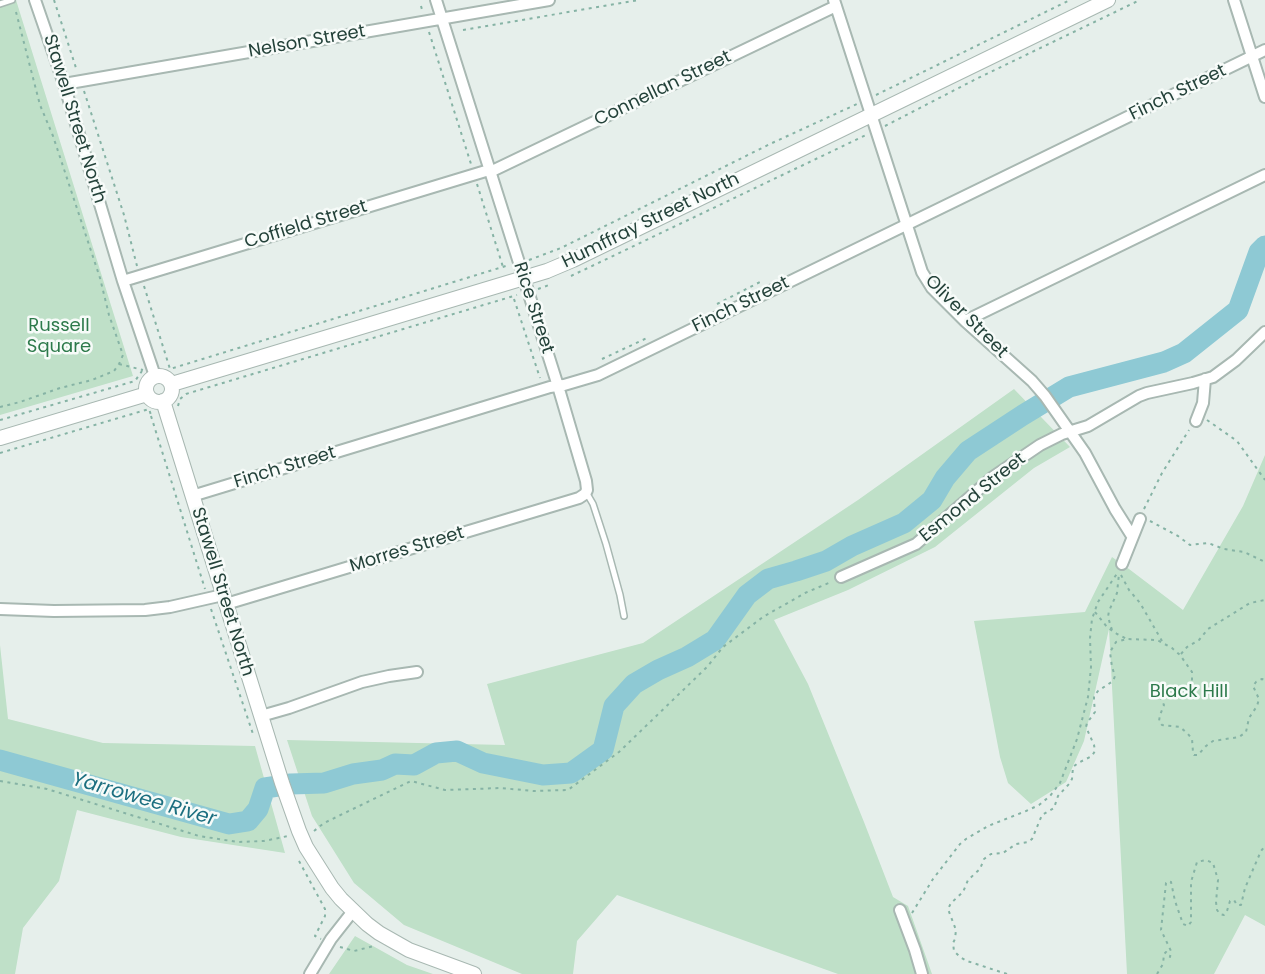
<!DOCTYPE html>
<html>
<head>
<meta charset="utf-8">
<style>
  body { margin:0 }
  canvas { display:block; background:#e6efeb }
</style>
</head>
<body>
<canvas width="1265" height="974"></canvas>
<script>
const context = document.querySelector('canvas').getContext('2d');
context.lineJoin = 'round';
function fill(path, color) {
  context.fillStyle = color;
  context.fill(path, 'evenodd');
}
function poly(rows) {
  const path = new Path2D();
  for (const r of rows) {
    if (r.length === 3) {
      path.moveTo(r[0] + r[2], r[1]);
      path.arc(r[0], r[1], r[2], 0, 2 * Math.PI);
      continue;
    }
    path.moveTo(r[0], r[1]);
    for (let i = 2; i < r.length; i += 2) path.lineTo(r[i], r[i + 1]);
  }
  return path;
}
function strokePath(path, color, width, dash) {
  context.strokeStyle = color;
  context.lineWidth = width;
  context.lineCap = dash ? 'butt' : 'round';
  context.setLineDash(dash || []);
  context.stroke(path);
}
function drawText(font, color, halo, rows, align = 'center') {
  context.font = font + ' Poppins,sans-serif';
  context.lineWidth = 5;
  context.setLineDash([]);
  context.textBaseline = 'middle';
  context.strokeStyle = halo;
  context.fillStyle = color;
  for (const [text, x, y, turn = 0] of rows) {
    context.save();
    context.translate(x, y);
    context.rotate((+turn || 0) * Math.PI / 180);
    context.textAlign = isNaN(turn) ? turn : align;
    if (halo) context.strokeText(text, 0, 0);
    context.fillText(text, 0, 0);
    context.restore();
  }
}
fill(poly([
  [0,0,16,0,133,376,0,415],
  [1014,389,1070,447,1034,468,935,547,848,590,774,620,808,684,864,822,893,897,908,906,932,974,838,974,617,895,577,941,573,974,522,974,404,925,354,883,312,816,287,740,505,745,487,684,643,643,858,500],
  [1265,455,1265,926,1245,915,1214,974,1127,974,1109,629,1084,741,1066,782,1031,804,1008,783,1000,757,974,621,1085,612,1112,557,1129,569,1183,610,1243,506],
  [0,645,8,719,103,743,255,746,285,853,181,837,77,810,59,881,23,928,15,974,0,974],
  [355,936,407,965,433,974,329,974]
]), '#bfe0c8');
strokePath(poly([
  [0,760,229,824,248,821,258,809,265,788,291,784,324,783,353,774,382,770,395,764,414,765,436,753,457,751,483,763,543,775,571,773,603,750,614,706,634,684,658,670,687,657,715,640,747,595,768,579,796,571,826,561,852,546,904,523,932,500,945,478,968,451,1023,415,1069,387,1164,362,1184,353,1238,310,1259,252,1265,246]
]), '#8ec9d4', 21);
const service = poly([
  [0,4,12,0],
  [586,492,593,504,606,544,620,595,624,616]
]);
const minor = poly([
  [35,0,64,84,123,281,155,376],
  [834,0,922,272,932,288,965,321,1032,381,1045,396,1085,453,1115,509,1132,536],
  [1234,0,1265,97],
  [64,84,549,0],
  [490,172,836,6],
  [123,281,489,170],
  [965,321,1265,175],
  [1196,421,1203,403,1205,379],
  [192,496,550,387,564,385,598,375,1265,50],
  [1122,564,1140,519],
  [841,577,916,544,993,477,1040,445,1062,434,1088,426,1139,396,1147,393,1193,383,1213,377,1236,360,1265,332],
  [226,604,579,498,585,494,587,490,586,481,558,386,436,0],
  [0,609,54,611,145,610,170,607,223,595],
  [261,716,289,708,362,682,389,676,417,672],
  [900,910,915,950,922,974],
  [310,974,331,939,353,911]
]);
const tertiary = poly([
  [159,389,13],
  [172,384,547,271,573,260,1108,0],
  [163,401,282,783,299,831,306,847,332,888,341,899,367,924,379,933,409,950,474,974],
  [0,438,147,394]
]);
strokePath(service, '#a8b8b2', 8);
strokePath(minor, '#a8b8b2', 14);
strokePath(tertiary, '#a8b8b2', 16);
strokePath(poly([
  [54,0,77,71],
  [421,6,423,13],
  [463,30,639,0],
  [429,32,471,164],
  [84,91,124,215,137,266],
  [876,95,1070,0],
  [885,126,978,78,1140,0],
  [477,184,503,267],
  [529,260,561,248,770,144,857,104],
  [571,276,866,135],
  [144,286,170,369,509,265],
  [538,289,549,285],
  [514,299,540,378],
  [717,304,760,282],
  [602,359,647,338],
  [119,364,143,370],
  [178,406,180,399,186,394,517,295],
  [0,407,20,402,60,388,92,380,114,371,119,364,123,355,109,315,100,278,53,136,40,105,15,8],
  [151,416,205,589],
  [0,420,135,381,142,371],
  [1207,420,1237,441,1265,480],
  [0,453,149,409,151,415],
  [1144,509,1162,473,1189,430],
  [1150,521,1178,536,1190,545,1208,543,1224,549,1244,552,1265,562],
  [1121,575,1129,590,1140,603,1162,641],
  [211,609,254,737],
  [1095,612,1107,627,1117,634,1127,639],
  [1112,630,1108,617,1109,611,1117,593,1119,574],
  [1181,654,1187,647,1199,640,1208,629,1250,603,1265,600],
  [0,781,47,789,199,836,238,842,264,841,288,836],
  [314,831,324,823,411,781,445,790,501,788,533,791,568,790,619,752,707,667,723,647,763,617,805,593,831,582],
  [299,861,325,909,325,916,315,936,321,939],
  [912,913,933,879,960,844,966,839,988,826,1026,811,1039,805,1050,796,1060,783,1077,739,1088,697,1091,667,1090,638,1092,619,1098,602,1118,572],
  [340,947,354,951,374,946],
  [1007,974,967,961,960,957,954,951,953,943,955,939,956,930,948,909,951,903,963,892,968,880,980,869,984,859,991,854,1003,853,1016,844,1028,842,1032,839,1042,815,1054,808,1058,796,1069,784,1072,779,1073,767,1078,763,1092,756,1095,751,1094,745,1086,727,1087,723,1095,712,1094,701,1094,696,1098,691,1113,681,1115,676,1112,667,1110,652,1116,642,1127,639,1157,640,1172,648,1180,655,1192,672,1192,681,1188,690,1183,691,1163,690,1161,699,1164,705,1160,715,1159,721,1162,725,1180,727,1188,734,1192,739,1193,752,1194,755,1198,755,1206,746,1213,741,1239,737,1246,732,1249,718,1257,706,1259,699,1253,686,1256,682,1262,679,1265,680],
  [1157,974,1163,964,1164,954,1166,952,1170,957,1171,951,1161,930,1166,883,1168,881,1171,882,1175,901,1183,924,1188,926,1191,922,1191,882,1197,862,1206,860,1213,863,1218,880,1216,902,1217,910,1220,914,1224,915,1227,911,1230,901,1234,900,1237,905,1241,905,1245,888,1261,851,1265,846]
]), '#86b3a5', 2, [3, 4.5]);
strokePath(service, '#fff', 5);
strokePath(minor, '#fff', 10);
strokePath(tertiary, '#fff', 14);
drawText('18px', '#24423a', '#f7fbf9', [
  ["Nelson Street",307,42,-10],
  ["Connellan Street",663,89,-26],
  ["Finch Street",1178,93,-26],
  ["Stawell Street North",74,119,73],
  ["Humffray Street North",651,221,-26],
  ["Coffield Street",306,225,-17],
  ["Finch Street",741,305,-26],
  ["Rice Street",533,308,72],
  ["Oliver Street",966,317,45],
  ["Finch Street",285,468,-17],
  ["Esmond Street",973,498,-39],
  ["Morres Street",407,550,-17],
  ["Stawell Street North",222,592,73]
]);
drawText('18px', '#2d7a4b', '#f7fbf9', [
  ["Russell",59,326],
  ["Square",59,347],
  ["Black Hill",1189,692]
]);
drawText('italic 20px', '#1c6f80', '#f7fbf9', [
  ["Yarrowee River",144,800,16]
]);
</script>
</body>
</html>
